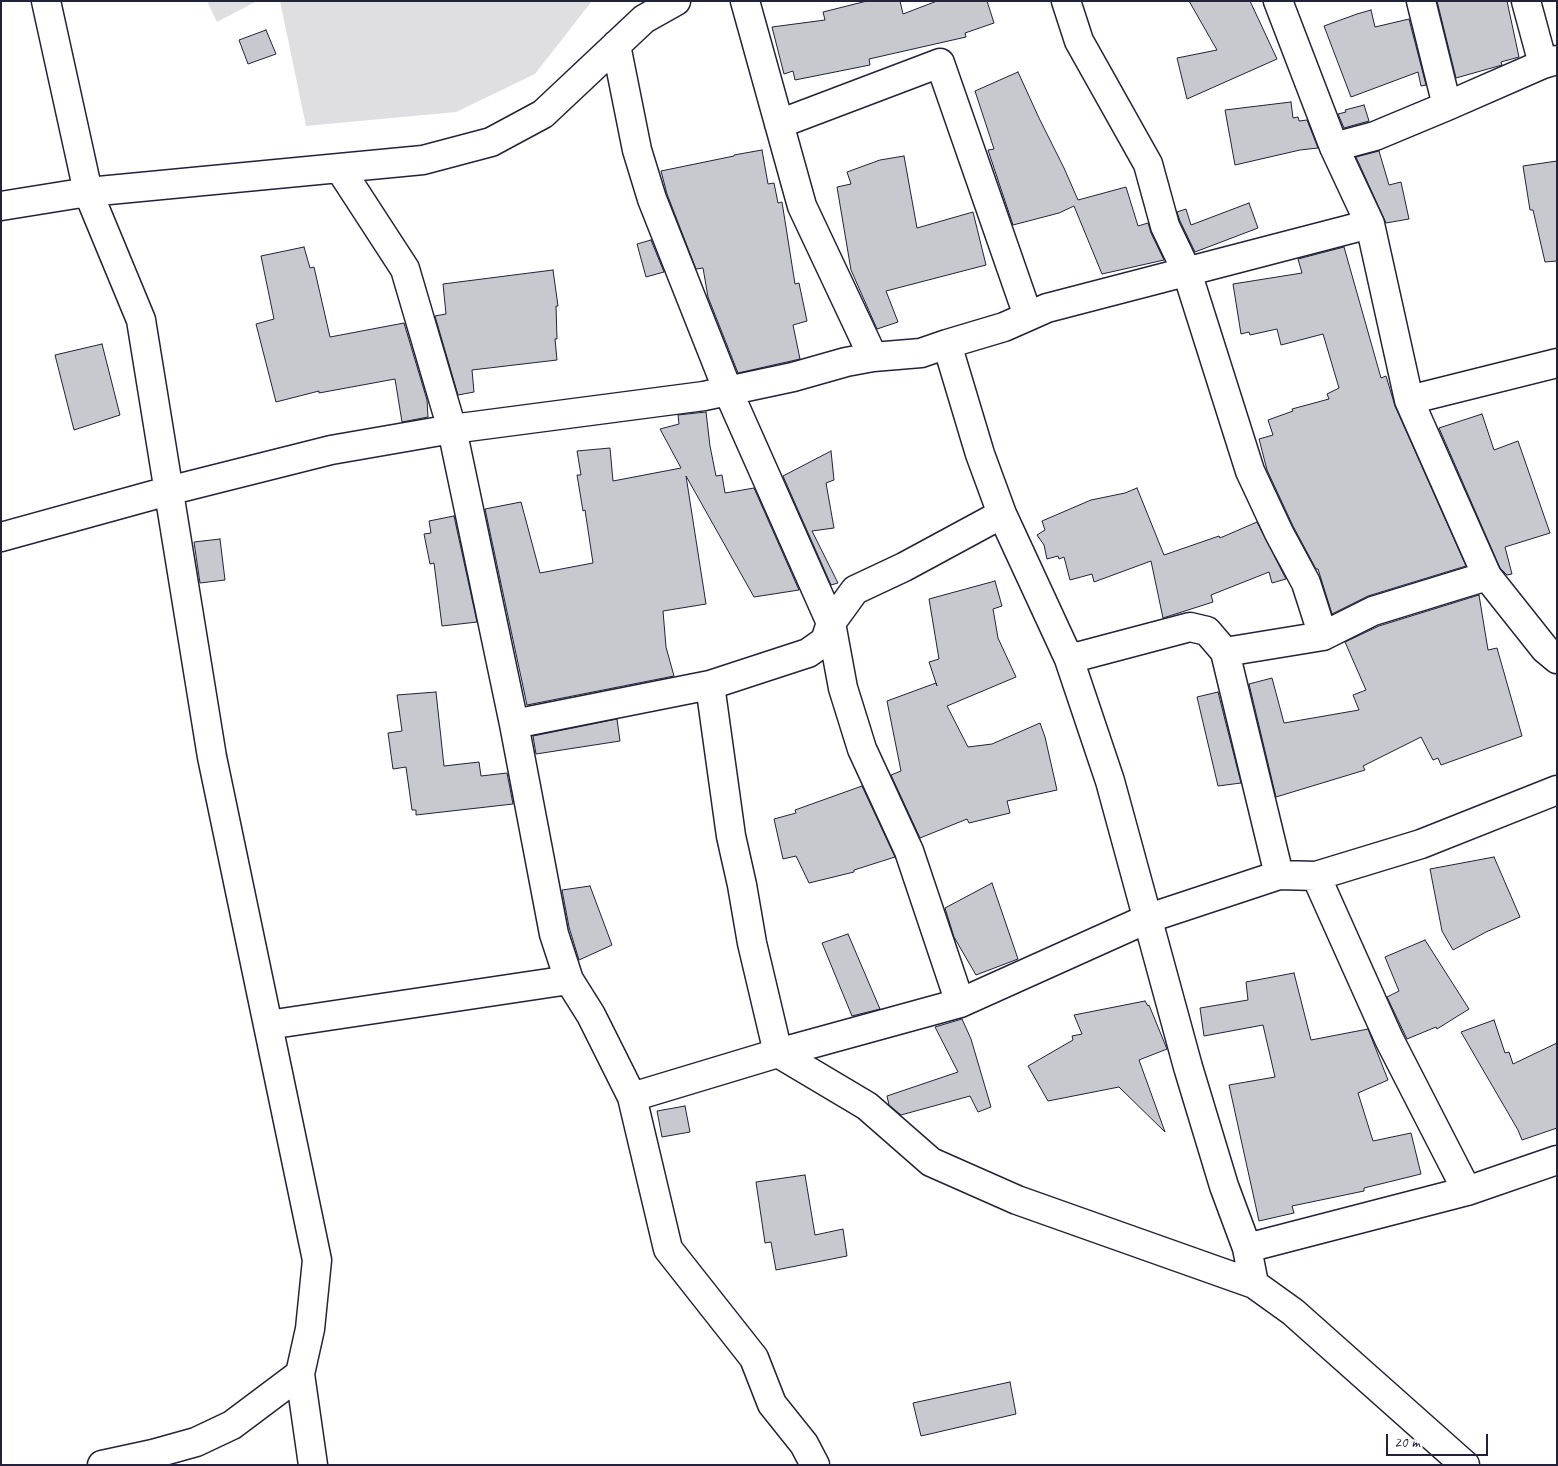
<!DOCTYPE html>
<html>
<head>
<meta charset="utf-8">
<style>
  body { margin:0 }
  #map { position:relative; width:1558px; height:1466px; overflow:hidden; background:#fff; font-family:Caveat,sans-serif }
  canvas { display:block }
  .frame { position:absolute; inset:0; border:2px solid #22223b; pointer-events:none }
  .scale { position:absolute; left:1386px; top:1434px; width:102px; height:22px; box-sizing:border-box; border:2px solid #22223b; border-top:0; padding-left:6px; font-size:15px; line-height:18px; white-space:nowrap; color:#22223b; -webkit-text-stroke:4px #fff; paint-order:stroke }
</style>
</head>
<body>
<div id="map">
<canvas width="1558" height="1466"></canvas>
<div class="frame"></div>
<div class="scale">20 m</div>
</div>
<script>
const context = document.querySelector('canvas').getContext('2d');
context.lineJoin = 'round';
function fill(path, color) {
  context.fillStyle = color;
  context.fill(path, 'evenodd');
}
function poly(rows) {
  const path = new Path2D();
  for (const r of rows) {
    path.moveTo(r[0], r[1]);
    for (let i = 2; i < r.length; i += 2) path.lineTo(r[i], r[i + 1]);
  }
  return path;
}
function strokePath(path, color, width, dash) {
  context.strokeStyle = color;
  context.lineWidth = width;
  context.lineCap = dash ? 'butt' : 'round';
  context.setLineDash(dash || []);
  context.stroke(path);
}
fill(poly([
  [207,1,257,1,217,22],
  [280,1,592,1,535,74,456,112,306,126]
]), '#dfdfe2');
const building = poly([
  [867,1,900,1,903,14,937,1,987,1,994,23,965,33,966,37,869,59,870,65,795,80,793,71,784,74,772,27,825,20,823,12,867,1],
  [1189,1,1250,1,1277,59,1187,99,1177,58,1217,50,1189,1],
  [1437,1,1507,1,1519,57,1501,62,1502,65,1456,78,1437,1],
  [1371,10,1375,27,1409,19,1426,85,1421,86,1418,72,1351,97,1324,26,1357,14,1371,10],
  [266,30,276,54,248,64,239,40,266,30],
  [1018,72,1039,118,1064,168,1078,200,1126,187,1138,226,1148,223,1151,233,1164,260,1102,274,1074,206,1059,213,1013,225,988,150,994,149,975,91,1018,72],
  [1291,102,1293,118,1298,117,1299,121,1307,120,1318,148,1300,150,1235,165,1225,110,1291,102],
  [1364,105,1369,121,1344,128,1338,114,1346,112,1345,110,1364,105],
  [762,150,768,184,774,183,778,203,782,202,795,284,799,283,807,321,793,325,800,359,738,373,708,297,703,268,696,269,667,194,661,171,734,156,734,155,762,150],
  [1379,151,1389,185,1401,182,1409,219,1386,223,1356,157,1379,151],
  [904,156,917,228,973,212,986,265,886,291,898,322,877,329,851,270,837,187,851,184,847,172,880,160,904,156],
  [1557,161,1557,261,1545,262,1533,210,1530,210,1523,166,1557,161],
  [1249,203,1258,228,1195,252,1180,221,1177,212,1186,209,1191,225,1249,203],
  [651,240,664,272,646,277,637,244,651,240],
  [304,247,310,268,314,267,330,337,404,323,427,400,428,417,402,422,395,379,319,393,319,391,276,402,256,324,274,319,261,256,304,247],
  [1344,247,1381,378,1386,376,1395,406,1466,566,1368,596,1332,614,1318,569,1316,569,1293,526,1267,470,1259,439,1273,435,1268,420,1293,411,1292,409,1329,399,1327,394,1339,388,1323,334,1281,345,1277,329,1250,335,1249,332,1241,334,1233,284,1302,273,1298,259,1344,247],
  [553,270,558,306,556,306,557,339,555,339,557,360,472,370,474,392,458,395,435,316,446,314,443,284,553,270],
  [102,344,120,415,74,430,55,355,102,344],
  [706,412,710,446,716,476,722,475,725,493,754,488,799,590,754,597,686,476,706,604,663,611,666,647,674,676,527,705,485,509,521,502,540,573,593,563,585,510,583,511,577,475,581,475,577,451,610,448,613,481,681,468,660,429,679,424,678,415,706,412],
  [1482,414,1494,450,1518,441,1550,533,1505,547,1512,574,1507,575,1500,568,1439,428,1482,414],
  [831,451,834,480,826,483,834,528,812,531,838,583,831,585,783,476,831,451],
  [1137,488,1164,555,1219,536,1220,538,1257,522,1286,579,1272,583,1269,572,1211,595,1213,602,1163,618,1151,561,1094,582,1092,574,1070,580,1064,557,1059,559,1058,556,1047,559,1044,545,1037,535,1045,530,1042,521,1091,500,1125,493,1137,488],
  [454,516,477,622,442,626,434,563,430,564,424,534,431,533,429,521,454,516],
  [220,539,225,580,200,583,194,542,220,539],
  [995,581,1002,606,993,609,998,638,1016,677,947,706,968,747,992,744,1040,723,1045,737,1057,790,1007,801,1010,813,969,823,967,819,920,838,891,775,901,771,887,701,936,683,937,686,929,662,939,659,929,599,995,581],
  [1479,595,1488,650,1497,648,1522,736,1441,765,1438,758,1433,760,1421,737,1363,766,1365,770,1276,797,1249,684,1272,678,1284,723,1359,710,1353,695,1366,690,1345,642,1379,626,1479,595],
  [436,692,444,766,479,762,481,776,507,773,513,804,416,815,416,810,412,810,406,767,393,769,388,733,402,731,397,695,436,692],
  [1218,692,1241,783,1218,786,1197,697,1218,692],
  [617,719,620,741,536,754,533,736,617,719],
  [862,786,895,857,854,870,854,872,809,883,796,856,783,859,774,819,796,813,795,810,862,786],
  [1494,857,1520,917,1486,932,1453,950,1442,931,1430,869,1494,857],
  [992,883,1018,959,976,975,954,937,945,908,992,883],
  [590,886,612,945,579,960,569,927,562,890,590,886],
  [848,934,880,1009,852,1016,822,943,848,934],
  [1425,940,1469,1009,1437,1029,1436,1027,1407,1039,1387,997,1399,991,1385,957,1425,940],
  [1294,973,1311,1040,1368,1029,1388,1080,1358,1093,1373,1141,1411,1133,1421,1174,1364,1188,1364,1191,1292,1206,1294,1213,1259,1221,1229,1085,1275,1077,1263,1025,1204,1036,1200,1008,1248,1000,1246,982,1294,973],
  [1145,1001,1148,1006,1149,1005,1167,1049,1139,1060,1165,1132,1119,1087,1048,1101,1028,1066,1073,1040,1072,1036,1082,1034,1074,1015,1145,1001],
  [962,1019,971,1039,991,1107,978,1112,970,1096,901,1115,889,1105,887,1096,958,1072,935,1027,962,1019],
  [1494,1020,1505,1053,1509,1052,1513,1064,1557,1043,1557,1128,1522,1140,1518,1130,1461,1032,1494,1020],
  [685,1106,690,1132,662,1137,657,1111,685,1106],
  [805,1175,815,1235,843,1229,847,1256,776,1270,771,1242,765,1243,756,1182,805,1175],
  [1010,1382,1016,1414,921,1436,913,1403,1010,1382]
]);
fill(building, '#c8c8cf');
strokePath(building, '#22223b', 1);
const minor = poly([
  [46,1,88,192,141,320,212,757,317,1260,310,1329,300,1374,313,1465],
  [745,1,802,206,873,357],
  [1066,1,1079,41,1148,164,1165,226,1187,272,1250,471,1279,533,1306,583,1323,636],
  [1278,1,1334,147,1370,224,1409,400,1487,576,1545,649,1557,659],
  [1421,1,1447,106],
  [1526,1,1543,64],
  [616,45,637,150,652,199,728,391,831,623,843,688,862,749,909,851,960,1003],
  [779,124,940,63,1028,316],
  [1334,147,1375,136,1447,106,1543,64,1557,60],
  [340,169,405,269,452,429,514,724,554,934,569,980,591,1015,632,1097,668,1249,754,1358,772,1404,804,1444,815,1465],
  [1,206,88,192,423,160,491,142,543,114,644,19,676,1],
  [947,344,980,454,1002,514,1069,659,1110,781,1188,1067,1224,1186,1247,1248,1254,1284,1293,1312,1456,1457,1465,1465],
  [1409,400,1557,363],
  [1,537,168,491,331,450,452,429,704,396,793,377,846,362,873,357,921,353,947,344,1004,327,1047,308,1370,224],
  [1225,652,1323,636,1373,611,1487,576],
  [1069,659,1190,627,1207,631,1225,652,1279,875],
  [710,685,731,836,742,885,752,943,778,1053,867,1106,931,1162,1017,1200,1254,1284],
  [514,724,710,685,808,653,825,641,831,623,855,590,904,567,1002,514],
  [1316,876,1389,1039,1467,1191],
  [268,1025,569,980],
  [632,1097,778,1053,960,1003,1149,918,1279,875,1316,876,1421,844,1557,790],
  [1247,1248,1467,1191,1557,1160],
  [102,1465,153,1454,196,1442,232,1425,300,1374]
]);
strokePath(minor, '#22223b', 31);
strokePath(minor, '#fff', 28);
</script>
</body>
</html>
